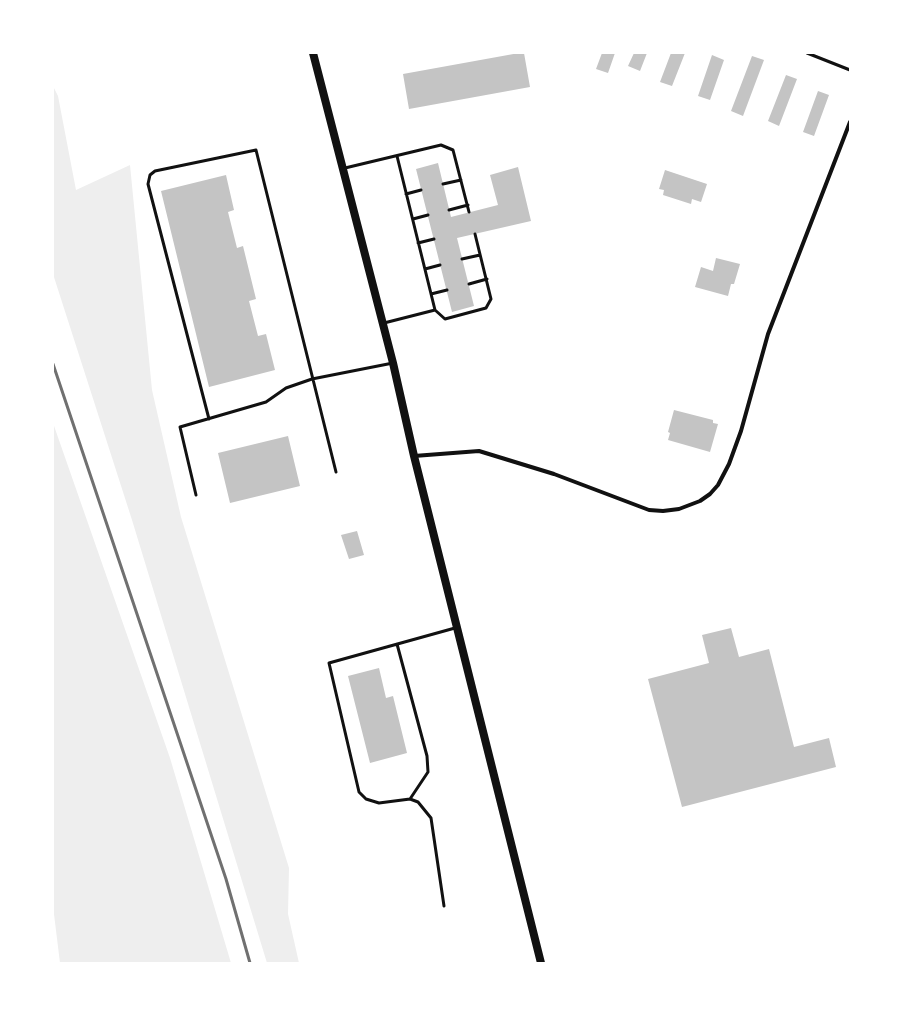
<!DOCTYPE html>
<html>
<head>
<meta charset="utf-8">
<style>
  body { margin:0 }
  #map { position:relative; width:903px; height:1016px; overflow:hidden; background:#fff; font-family:"Open Sans",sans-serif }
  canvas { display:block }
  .frame { position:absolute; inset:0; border:54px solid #fff; pointer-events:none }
</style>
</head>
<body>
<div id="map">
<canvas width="903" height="1016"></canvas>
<div class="frame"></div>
</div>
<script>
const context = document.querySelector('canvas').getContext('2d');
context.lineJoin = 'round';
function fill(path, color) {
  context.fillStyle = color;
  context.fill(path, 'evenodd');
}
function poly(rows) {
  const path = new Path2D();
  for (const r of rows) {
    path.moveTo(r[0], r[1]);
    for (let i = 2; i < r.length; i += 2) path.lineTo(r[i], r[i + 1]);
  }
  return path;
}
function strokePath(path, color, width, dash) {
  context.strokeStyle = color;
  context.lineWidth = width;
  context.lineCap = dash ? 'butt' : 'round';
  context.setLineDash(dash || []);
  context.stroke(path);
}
fill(poly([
  [53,86,58,96,76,190,130,165,152,390,181,517,289,868,288,914,299,963,267,963,132,520,53,274],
  [53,423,170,758,231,963,60,963,53,906]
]), '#eee');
fill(poly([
  [519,53,524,53,530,87,409,109,403,74],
  [602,53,615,53,608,73,596,69],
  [634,53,647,53,640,71,628,66],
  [671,53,685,53,672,86,660,82],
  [712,55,724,60,710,100,698,96],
  [752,56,764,60,743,116,731,111],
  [786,75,797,79,779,126,768,121],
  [818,91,829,95,814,136,803,132],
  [438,163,451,217,498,205,490,175,518,167,531,221,457,238,474,306,452,312,416,169],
  [665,170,707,184,701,202,692,199,691,204,663,195,664,190,659,189],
  [226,175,234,210,228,212,237,248,243,246,256,299,249,301,258,336,266,334,275,370,209,387,161,191],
  [716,258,740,264,734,284,731,284,728,296,695,287,701,267,713,271],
  [674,410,713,420,713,423,718,424,710,452,668,440,670,433,668,432],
  [288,436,300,486,230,503,218,453],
  [357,531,364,555,349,559,341,535],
  [731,628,739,657,769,649,794,747,829,738,836,767,682,807,648,679,709,663,702,635],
  [379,668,386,698,393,696,407,753,370,763,348,676]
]), '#c4c4c4');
strokePath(poly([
  [807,53,850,70],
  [397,156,435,310],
  [345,168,441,145,453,150,469,212],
  [443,184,461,180],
  [406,194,421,190],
  [449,210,468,205],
  [413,219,428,215],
  [418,243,434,239],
  [462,259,480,255],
  [425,269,440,265],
  [469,284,487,279],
  [431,294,447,290],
  [384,323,435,310,445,319,486,308,491,299,475,234],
  [209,419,148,184,150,175,155,171,256,150,336,472],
  [196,495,180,427,266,402,286,388,312,379,393,363],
  [397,644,427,756,428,772,410,799],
  [444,906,431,818,418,802,410,799,379,803,366,799,359,792,329,663,455,628]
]), '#111', 3);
strokePath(poly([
  [414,456,479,451,554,474,649,510,663,511,679,509,700,501,710,494,718,485,729,464,741,431,768,334,850,122]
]), '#111', 4);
strokePath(poly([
  [313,53,393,363,414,456,541,963]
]), '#111', 8);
strokePath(poly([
  [53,364,226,879,250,963]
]), '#707070', 3);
</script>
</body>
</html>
